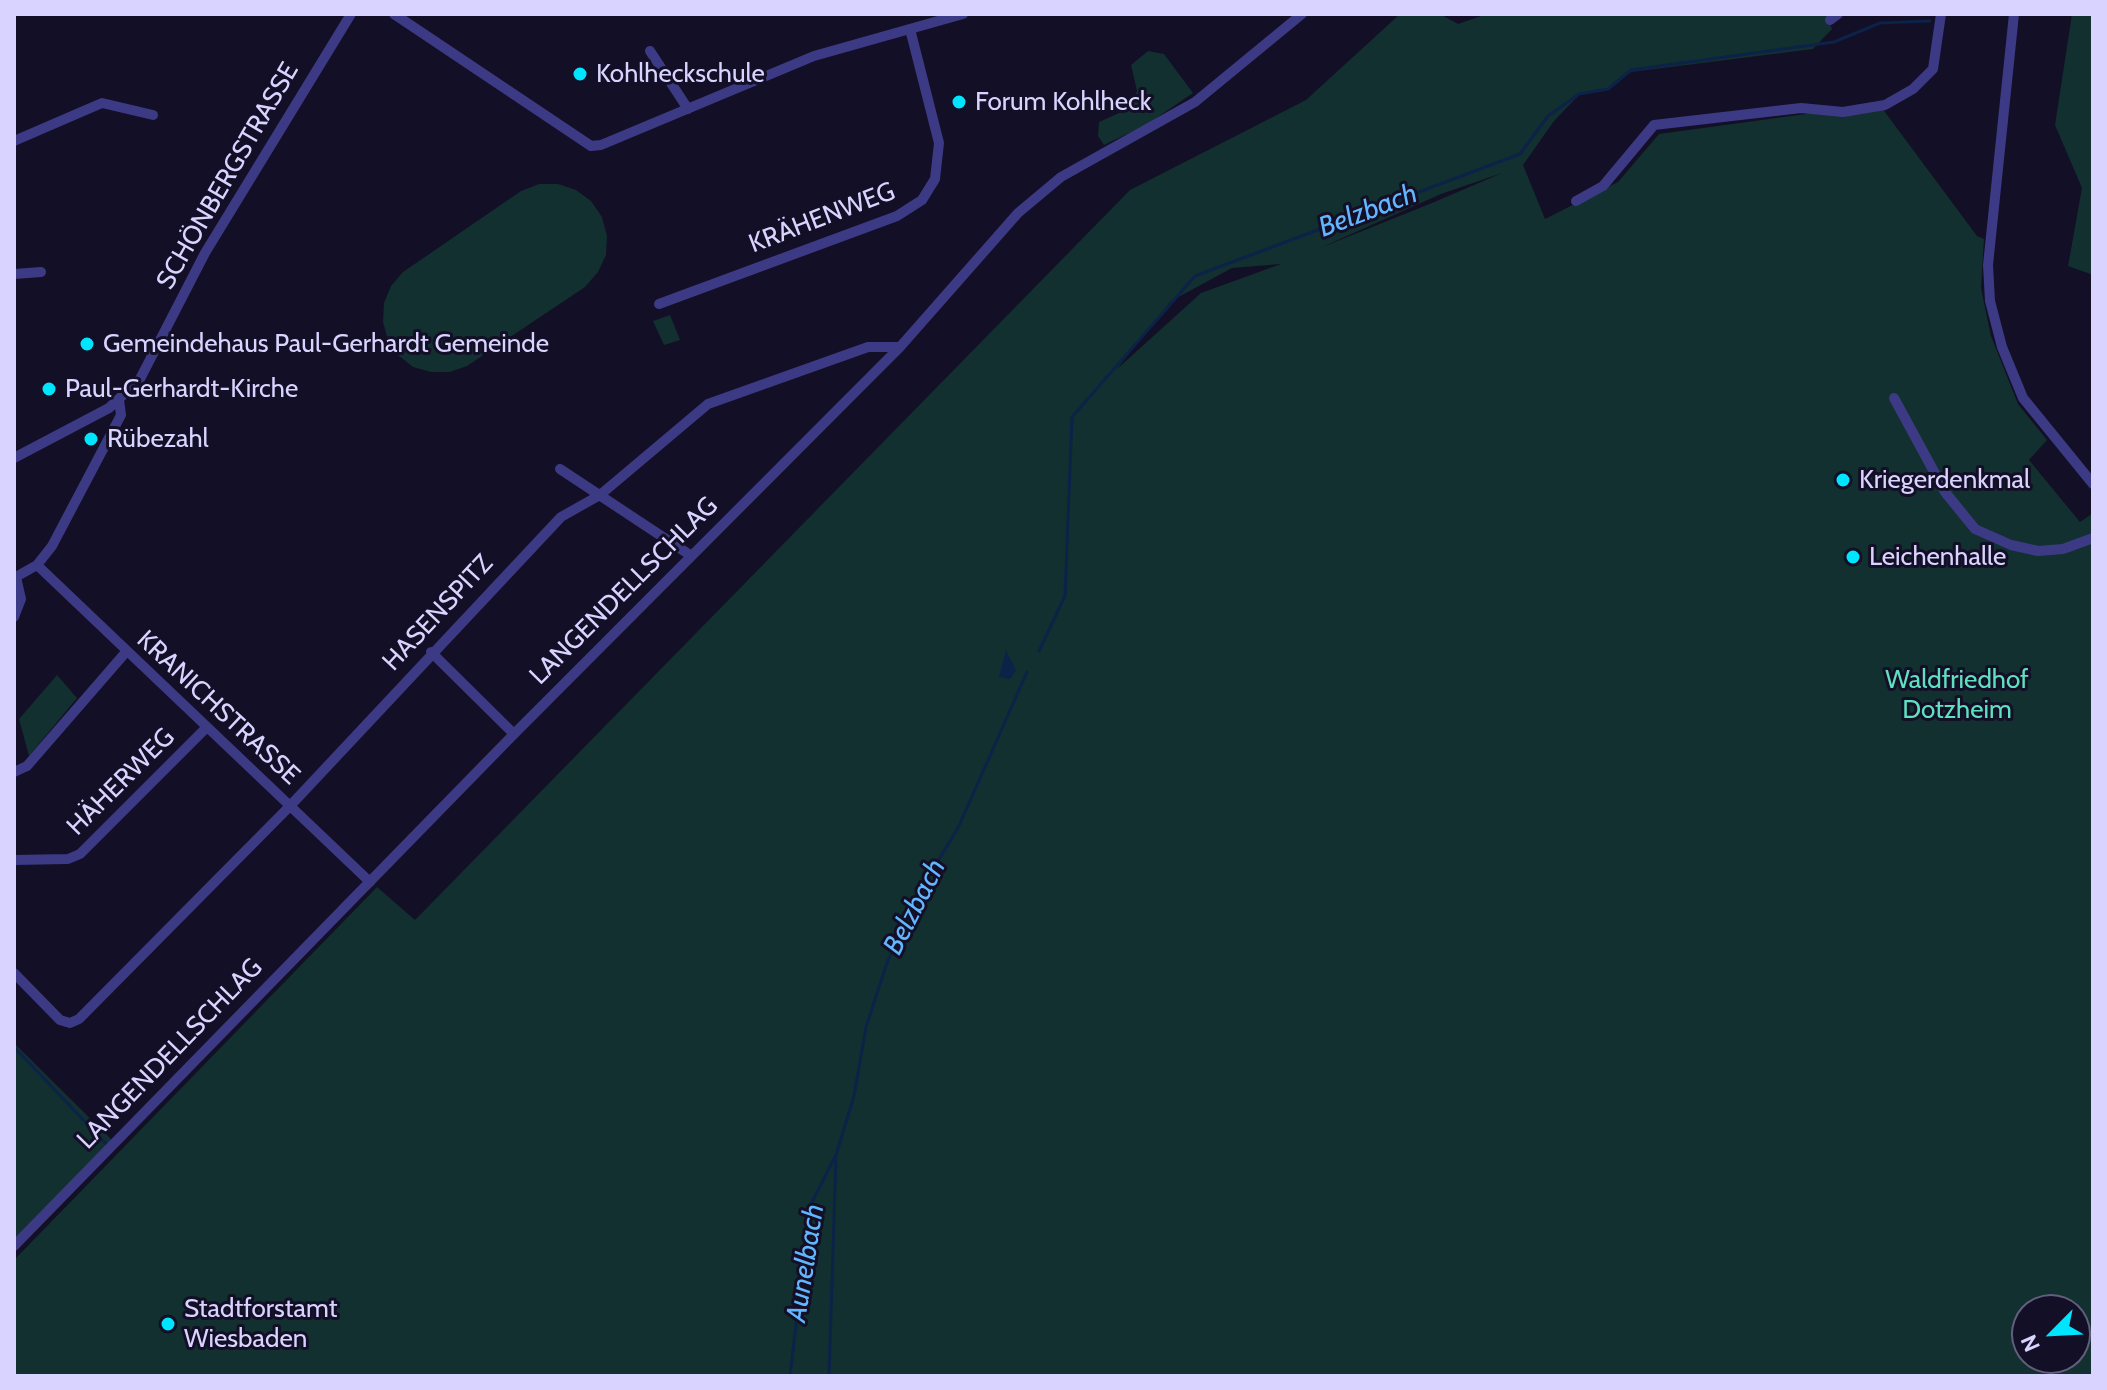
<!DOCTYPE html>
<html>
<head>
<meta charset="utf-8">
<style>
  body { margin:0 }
  #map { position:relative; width:2107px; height:1390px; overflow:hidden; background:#130f26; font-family:Cabin,sans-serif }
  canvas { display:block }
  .frame { position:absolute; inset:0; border:16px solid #d9d4ff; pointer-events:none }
  .north { position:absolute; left:2011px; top:1294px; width:80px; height:80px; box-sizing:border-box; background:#130f26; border:2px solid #625e7d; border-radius:50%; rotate:246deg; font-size:22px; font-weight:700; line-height:32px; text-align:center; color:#d9d4ff }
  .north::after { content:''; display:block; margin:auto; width:28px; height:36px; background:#00e5ff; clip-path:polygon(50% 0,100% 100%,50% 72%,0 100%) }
</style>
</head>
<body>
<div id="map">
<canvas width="2107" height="1390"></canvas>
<div class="frame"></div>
<div class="north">N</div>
</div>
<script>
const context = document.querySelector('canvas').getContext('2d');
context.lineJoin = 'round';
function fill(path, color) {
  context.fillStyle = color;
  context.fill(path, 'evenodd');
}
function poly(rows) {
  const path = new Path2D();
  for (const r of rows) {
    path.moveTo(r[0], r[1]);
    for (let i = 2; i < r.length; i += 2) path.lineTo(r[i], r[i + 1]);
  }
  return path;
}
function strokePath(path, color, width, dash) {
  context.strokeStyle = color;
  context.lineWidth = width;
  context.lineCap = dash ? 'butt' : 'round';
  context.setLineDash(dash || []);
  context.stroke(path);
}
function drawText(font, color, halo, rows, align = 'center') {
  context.font = font + ' Cabin,sans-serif';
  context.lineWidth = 6;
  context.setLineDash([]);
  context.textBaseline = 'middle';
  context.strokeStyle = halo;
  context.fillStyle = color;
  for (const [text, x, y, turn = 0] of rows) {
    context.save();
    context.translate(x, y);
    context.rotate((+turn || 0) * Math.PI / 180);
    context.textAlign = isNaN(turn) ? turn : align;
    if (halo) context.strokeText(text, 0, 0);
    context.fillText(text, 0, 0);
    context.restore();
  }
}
fill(poly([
  [1400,14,1440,14,1458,24,1487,14,1826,14,1832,29,1813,49,1631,72,1609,90,1579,95,1554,121,1523,165,1545,219,1618,182,1659,134,1879,104,1977,236,1984,239,1981,288,1991,336,2018,404,2047,440,2029,460,2080,522,2093,513,2093,1376,14,1376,14,1260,377,887,415,920,1130,190,1306,100],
  [1502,173,1432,203,1320,248,1441,194],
  [1281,264,1201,293,1117,369,1171,301,1232,268],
  [2027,1310,2075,1310,2075,1358,2027,1358],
  [2072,14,2093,14,2093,275,2068,266,2082,188,2055,125],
  [1148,51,1164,54,1193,93,1146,125,1104,145,1098,136,1099,122,1128,109,1137,91,1131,65],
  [539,184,558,184,576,190,591,201,602,217,607,236,606,255,598,272,585,287,467,366,450,372,431,372,413,367,398,355,388,340,383,322,384,303,391,286,403,272,521,191],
  [670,315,680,340,664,345,653,321],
  [57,675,77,698,29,756,19,719],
  [14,1043,112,1140,14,1241]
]), '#12302f');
fill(poly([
  [1006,650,1016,670,1010,679,999,677]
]), '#0c2248');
strokePath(poly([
  [1039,651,1065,596,1072,417,1195,276,1520,154,1548,116,1579,94,1608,89,1631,70,1834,42,1880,23,1930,21],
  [14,1047,108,1146],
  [790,1376,810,1206,836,1155,854,1096,866,1027,887,963,914,900,958,828,1027,672],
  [829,1376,836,1156]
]), '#0c2248', 3);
strokePath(poly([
  [394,14,591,146,601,145,814,56,963,14],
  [2014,14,1988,265,1990,301,2002,347,2023,398,2093,484],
  [1830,20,1838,14],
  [650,51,688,109],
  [14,141,102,103,153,115],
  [1576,201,1603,186,1654,125,1801,108,1843,112,1885,105,1913,89,1933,69,1941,14],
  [14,274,41,272],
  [659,304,897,216,922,200,935,179,939,143,910,29],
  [1894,398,1945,492,1975,529,2011,545,2038,551,2063,549,2093,538],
  [14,458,109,408,140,379,205,253,351,14],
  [560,469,690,555],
  [37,565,370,882],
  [14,578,37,565,52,546,121,415,119,400],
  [14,617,21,599,16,577],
  [431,652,514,734],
  [14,772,27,766,126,652],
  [14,860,68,859,80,854,206,728],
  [14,973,60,1020,70,1023,79,1019,290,806,561,517,600,495,708,404,868,347,900,347],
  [14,1246,514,734,900,347,1018,213,1061,177,1195,102,1302,14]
]), '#3d3a85', 10);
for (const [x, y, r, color] of [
  [580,74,8,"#00e5ff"],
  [959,102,8,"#00e5ff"],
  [87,344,8,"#00e5ff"],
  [49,389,8,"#00e5ff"],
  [91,439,8,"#00e5ff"],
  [1843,480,8,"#00e5ff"],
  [1853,557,8,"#00e5ff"],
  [168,1324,8,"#00e5ff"]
]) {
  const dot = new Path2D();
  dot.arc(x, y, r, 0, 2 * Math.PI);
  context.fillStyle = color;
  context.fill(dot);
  strokePath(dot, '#130f26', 3);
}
drawText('26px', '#d9d4ff', '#130f26', [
  ["Kohlheckschule",596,74],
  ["Forum Kohlheck",975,102],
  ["Gemeindehaus Paul-Gerhardt Gemeinde",103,344],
  ["Paul-Gerhardt-Kirche",65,389],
  ["Rübezahl",107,439],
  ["Kriegerdenkmal",1859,480],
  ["Leichenhalle",1869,557],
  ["Stadtforstamt",184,1309],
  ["Wiesbaden",184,1339]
], 'left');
drawText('26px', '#d9d4ff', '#130f26', [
  ["SCHÖNBERGSTRASSE",228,176,-60],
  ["KRÄHENWEG",822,218,-21],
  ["LANGENDELLSCHLAG",624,591,-45],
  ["HASENSPITZ",438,613,-47],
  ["KRANICHSTRASSE",218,708,43],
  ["HÄHERWEG",121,782,-45],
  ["LANGENDELLSCHLAG",170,1054,-46]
]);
drawText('26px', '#5fe0c0', '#130f26', [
  ["Waldfriedhof",1957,680],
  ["Dotzheim",1957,710]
]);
drawText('italic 28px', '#62b6ff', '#130f26', [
  ["Belzbach",1368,211,-21],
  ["Belzbach",915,907,-63],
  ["Aunelbach",806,1263,-81]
]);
</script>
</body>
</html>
